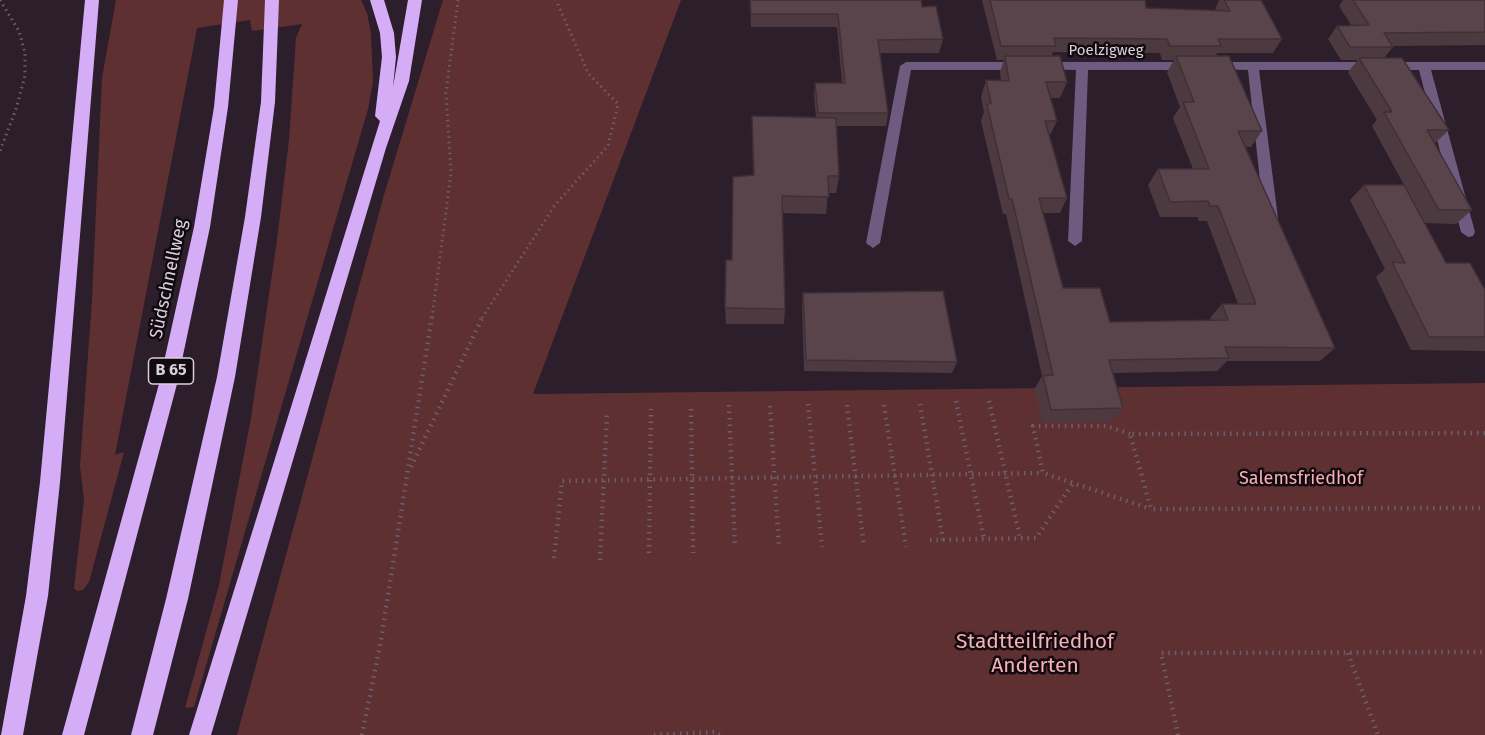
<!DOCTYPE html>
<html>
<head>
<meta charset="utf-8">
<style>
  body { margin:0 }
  canvas { display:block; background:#2d1e2b }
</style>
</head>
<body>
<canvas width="1485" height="735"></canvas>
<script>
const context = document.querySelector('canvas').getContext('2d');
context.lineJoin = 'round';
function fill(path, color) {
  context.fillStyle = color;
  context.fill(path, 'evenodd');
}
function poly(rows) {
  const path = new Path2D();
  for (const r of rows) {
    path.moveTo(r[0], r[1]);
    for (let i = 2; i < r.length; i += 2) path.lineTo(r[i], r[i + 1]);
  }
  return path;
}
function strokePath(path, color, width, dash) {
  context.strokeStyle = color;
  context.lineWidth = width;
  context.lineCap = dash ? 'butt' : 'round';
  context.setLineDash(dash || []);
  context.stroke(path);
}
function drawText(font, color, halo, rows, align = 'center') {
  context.font = font + ' "Fira Sans",sans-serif';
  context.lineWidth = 5;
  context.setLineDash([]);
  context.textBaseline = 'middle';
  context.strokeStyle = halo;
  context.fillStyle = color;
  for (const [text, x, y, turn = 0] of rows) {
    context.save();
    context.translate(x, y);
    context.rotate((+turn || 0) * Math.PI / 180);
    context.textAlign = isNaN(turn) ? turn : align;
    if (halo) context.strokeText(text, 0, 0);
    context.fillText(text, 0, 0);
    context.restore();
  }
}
fill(poly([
  [116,0,361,0,367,13,371,34,373,82,368,109,194,707,185,708,219,585,251,418,277,240,289,140,296,38,302,24,252,31,250,20,197,28,115,455,124,452,89,582,83,590,77,591,74,588,84,500,80,466,92,300,102,78],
  [443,0,681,0,533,394,1485,383,1485,735,237,735,384,195]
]), '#5e3032');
strokePath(poly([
  [0,0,19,31,25,53,25,76,16,109,0,151],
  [432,318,451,173,446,93,458,0],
  [482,318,555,205,608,146,618,104,588,73,556,0]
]), '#6c5e6a', 3, [1.5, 4]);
strokePath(poly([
  [956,401,984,539],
  [989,401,1020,538],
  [808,404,822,547],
  [920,404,943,540],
  [729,405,735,548],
  [847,405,864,547],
  [884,405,906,547],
  [770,406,779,548],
  [691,409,693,553],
  [1485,433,1130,434,1151,509,1485,508],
  [1130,434,1106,426,1033,426,1043,473,1151,509],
  [411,467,483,316],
  [930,540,1036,538,1073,483],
  [649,553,651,409],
  [554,558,562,481,1043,473],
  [600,560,607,415],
  [1348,653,1378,735],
  [362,735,381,640,432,316],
  [654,735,714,732,720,735],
  [1178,735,1161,653,1485,652]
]), '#6c5e6a', 4.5, [1.5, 5]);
fill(poly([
  [906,62,1020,62,1026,66,1020,70,911,70,880,243,873,248,866,243,900,66,906,62],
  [1044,62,1191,62,1197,66,1191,70,1088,70,1082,241,1075,246,1068,241,1076,70,1040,69,1038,66,1044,62],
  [1215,62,1485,62,1485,70,1431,70,1475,232,1473,236,1468,237,1461,232,1419,70,1259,70,1278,218,1271,223,1264,218,1248,70,1211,69,1209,66,1215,62]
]), '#6f5b80');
fill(poly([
  [85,0,99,0,60,482,48,596,23,735,1,735,26,596,40,482,85,0],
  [224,0,238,0,228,107,210,227,177,384,84,735,62,735,159,384,194,227,214,107,224,0],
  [265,0,279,0,275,102,261,217,235,377,188,599,153,735,131,735,166,599,217,377,245,217,261,102,265,0],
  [370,0,384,0,394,33,396,57,393,87,408,0,422,0,409,81,386,148,211,735,189,735,380,121,375,116,382,57,380,33,370,0]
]), '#d4adf6');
fill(poly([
  [750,0,922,7,943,39,939,53,880,53,888,113,886,126,836,126,839,176,836,193,828,193,826,214,782,213,785,309,784,324,726,324,725,308,732,260,753,175,752,116,816,117,814,96,815,83,842,83,837,27,751,27],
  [982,0,1145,0,1146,8,1215,10,1219,0,1261,0,1282,39,1273,53,1217,53,1216,56,1262,131,1251,147,1245,147,1335,348,1320,361,1227,361,1217,371,1112,373,1123,408,1113,421,1042,422,1035,388,1042,376,1006,214,1003,214,981,121,984,112,981,97,986,80,1001,80,1000,72,1004,60,997,60],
  [1053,52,1160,53,1162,60,1174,60,1167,72,1180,107,1173,118,1193,169,1158,169,1148,185,1160,217,1197,217,1199,221,1207,221,1238,304,1222,304,1210,318,1211,320,1110,322,1063,288,1043,213,1060,213,1067,198,1049,137,1057,121,1050,98,1060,98,1067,82,1052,56],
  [1343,0,1485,0,1485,45,1392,46,1393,47,1384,58,1449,130,1434,144,1472,210,1456,224,1425,223,1485,337,1485,351,1411,350,1376,277,1385,269,1350,200,1364,185,1404,185,1372,126,1377,120,1348,72,1358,60,1341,60,1328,39,1337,26,1351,25,1339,6],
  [803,293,957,362,952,373,804,371,802,306]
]), '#4d3a41');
const building = poly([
  [750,0,921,0,922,7,936,6,943,39,878,40,888,113,818,113,815,83,845,83,838,14,751,14,750,0],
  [990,0,1145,0,1146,8,1230,11,1224,0,1261,0,1282,39,1218,39,1221,46,1170,46,1167,39,1054,38,1056,46,1001,46,990,0],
  [1353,0,1485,0,1485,32,1384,33,1393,47,1350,47,1337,26,1369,25,1353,0],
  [1005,56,1060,56,1067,82,1046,82,1057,121,1045,121,1067,198,1039,198,1063,288,1100,288,1110,322,1228,320,1222,304,1256,304,1218,206,1210,206,1208,201,1170,202,1158,169,1209,169,1183,102,1194,102,1176,56,1229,56,1262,131,1238,131,1335,348,1225,347,1229,358,1109,360,1123,408,1051,410,1043,376,1053,375,1012,199,1009,199,987,105,991,103,986,80,1009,81,1005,56],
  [1359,58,1402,58,1449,130,1427,130,1472,210,1439,210,1384,112,1392,112,1359,58],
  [752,116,836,118,839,176,828,176,829,197,782,196,785,309,725,308,726,260,732,260,733,177,754,175,752,116],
  [1364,185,1404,185,1446,263,1470,263,1485,290,1485,337,1429,337,1392,262,1405,263,1364,185],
  [943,291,957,362,806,360,803,293,943,291]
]);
fill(building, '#5a444c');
strokePath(building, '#3f3035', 1.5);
drawText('15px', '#dad0d9', '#110a10', [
  ["Poelzigweg",1106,51]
]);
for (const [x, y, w] of [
  [171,371,45]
]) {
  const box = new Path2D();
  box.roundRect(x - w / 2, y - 13, w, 26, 4.5);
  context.fillStyle = '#110a10';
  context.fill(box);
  strokePath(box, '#dad0d9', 1.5);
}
drawText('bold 16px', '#dad0d9', null, [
  ["B 65",171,371]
]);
drawText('18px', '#dad0d9', '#110a10', [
  ["Südschnellweg",169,279,-78]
]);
drawText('18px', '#f9b0b1', '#110a10', [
  ["Salemsfriedhof",1301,479]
]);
drawText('21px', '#f9b0b1', '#110a10', [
  ["Stadtteilfriedhof",1035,642],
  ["Anderten",1035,666]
]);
</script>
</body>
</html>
